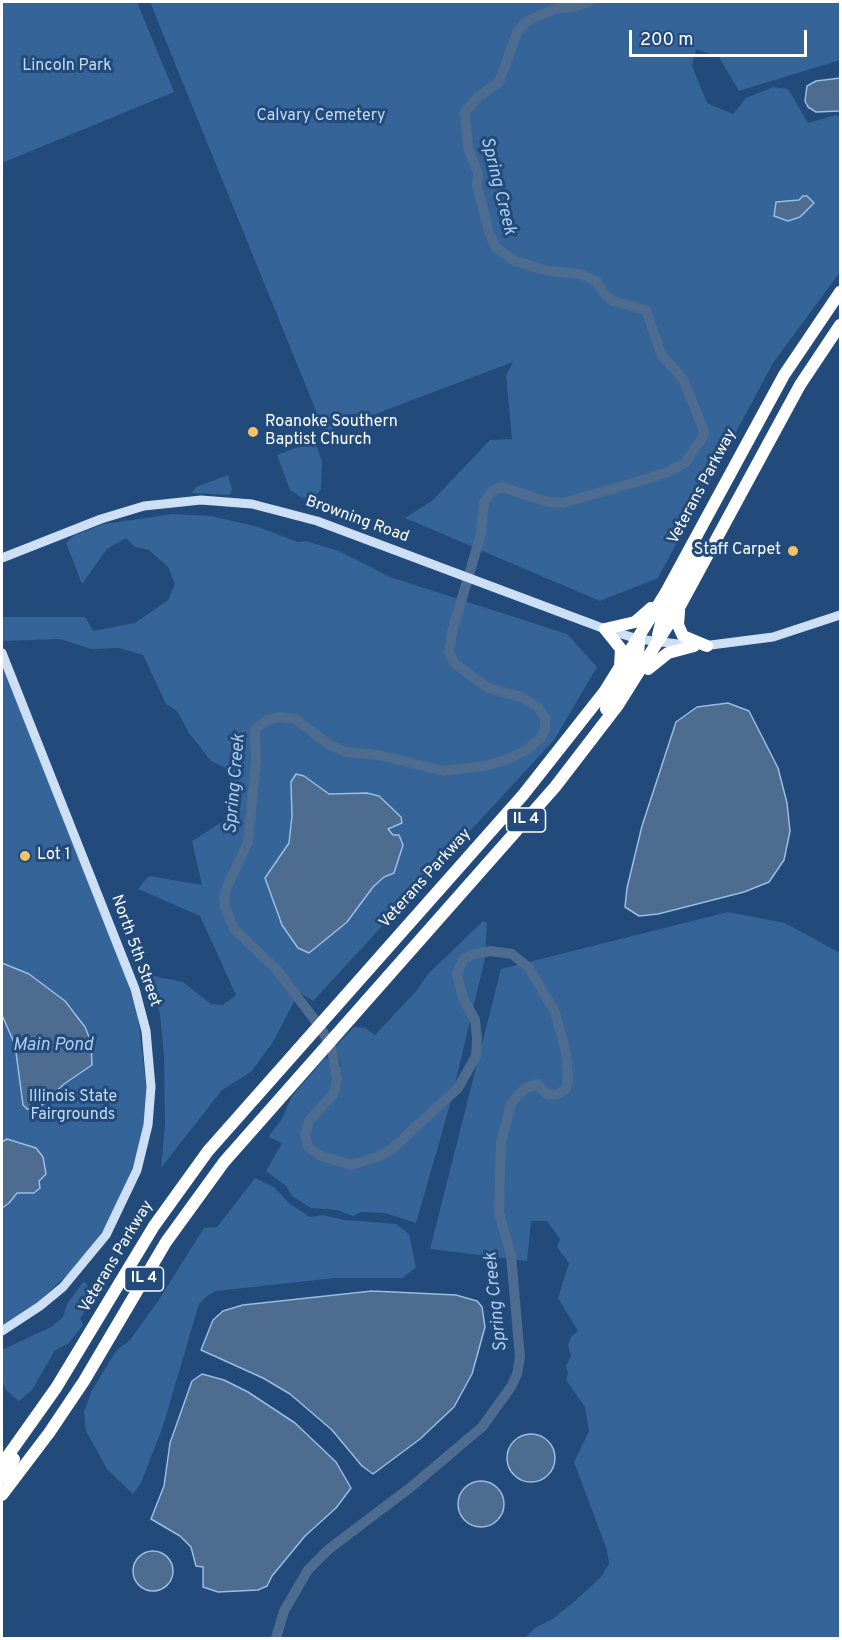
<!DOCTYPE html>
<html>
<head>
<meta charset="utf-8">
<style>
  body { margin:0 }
  #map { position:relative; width:842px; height:1640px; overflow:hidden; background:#224a7a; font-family:Overpass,sans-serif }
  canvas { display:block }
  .frame { position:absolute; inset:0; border:3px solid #fff; pointer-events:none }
  .scale { position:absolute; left:629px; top:30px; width:178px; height:27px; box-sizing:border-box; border:3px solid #fff; border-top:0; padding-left:8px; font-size:18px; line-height:21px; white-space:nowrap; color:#fff; -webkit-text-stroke:4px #224a7a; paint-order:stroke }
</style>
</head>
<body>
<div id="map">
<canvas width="842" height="1640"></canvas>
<div class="frame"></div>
<div class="scale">200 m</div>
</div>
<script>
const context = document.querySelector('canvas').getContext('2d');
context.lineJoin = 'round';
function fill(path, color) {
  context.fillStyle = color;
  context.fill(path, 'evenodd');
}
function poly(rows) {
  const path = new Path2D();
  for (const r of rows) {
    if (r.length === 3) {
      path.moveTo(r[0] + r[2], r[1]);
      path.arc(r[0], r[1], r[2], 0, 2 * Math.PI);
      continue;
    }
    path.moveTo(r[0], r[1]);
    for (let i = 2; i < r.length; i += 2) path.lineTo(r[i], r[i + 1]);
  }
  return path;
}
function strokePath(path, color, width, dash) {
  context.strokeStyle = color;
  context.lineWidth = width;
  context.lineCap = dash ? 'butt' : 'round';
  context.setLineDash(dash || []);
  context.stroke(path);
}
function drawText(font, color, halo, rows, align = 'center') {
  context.font = font + ' Overpass,sans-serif';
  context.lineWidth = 6;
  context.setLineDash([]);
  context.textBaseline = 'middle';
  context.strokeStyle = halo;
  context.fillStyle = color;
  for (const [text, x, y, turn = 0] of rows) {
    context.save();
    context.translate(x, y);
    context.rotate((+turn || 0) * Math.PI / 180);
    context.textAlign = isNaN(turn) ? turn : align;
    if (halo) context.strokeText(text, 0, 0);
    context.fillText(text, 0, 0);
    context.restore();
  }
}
fill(poly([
  [2,2,137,2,174,92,2,163],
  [150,2,840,2,840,60,739,91,719,57,696,49,692,66,707,103,733,114,746,98,773,87,788,89,808,123,836,115,840,117,840,272,773,363,658,578,600,601,405,518,432,501,490,440,512,439,506,375,513,362,325,433],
  [315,441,322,462,321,489,316,496,302,498,290,490,277,455],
  [228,475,232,489,230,495,192,493,196,487],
  [173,514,211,516,258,527,298,542,306,541,339,551,390,577,567,634,597,667,554,740,313,1001,299,992,273,1042,251,1072,222,1090,161,1168,165,1124,164,1056,160,1014,148,975,183,982,211,1004,223,1005,236,995,200,916,138,889,149,876,202,885,192,841,227,819,230,770,211,761,189,733,177,711,166,704,143,655,119,648,91,649,60,639,3,641,2,617,85,617,93,631,135,623,168,600,175,584,168,567,149,550,135,547,126,538,107,549,82,584,66,543,73,536,104,524],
  [2,664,125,975,138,1016,146,1086,145,1120,138,1155,107,1225,79,1264,38,1302,2,1326],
  [728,912,785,923,840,953,840,1638,525,1638,535,1628,551,1620,575,1601,601,1577,609,1564,607,1550,574,1462,589,1431,585,1407,566,1380,568,1373,566,1366,571,1356,568,1345,571,1337,578,1331,558,1298,569,1263,557,1247,560,1239,547,1221,531,1221,527,1261,430,1249,501,969],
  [483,921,487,923,485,958,451,1101,416,1223,385,1213,361,1212,353,1216,337,1210,311,1208,292,1196,286,1186,266,1171,282,1143,268,1137,282,1119,292,1096,326,1057,331,1063,341,1067,336,1046,354,1027,365,1028,375,1035,417,990,428,974],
  [255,1178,274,1187,290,1204,310,1217,322,1215,345,1220,396,1224,409,1234,416,1267,403,1278,335,1278,216,1291,207,1296,199,1304,163,1426,141,1483,133,1494,107,1469,86,1431,84,1412,91,1392,116,1351,130,1340,158,1301,204,1228,217,1227],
  [84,1281,96,1297,80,1318,83,1325,68,1344,55,1350,32,1390,19,1401,7,1391,2,1381,2,1350,51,1327,63,1317,67,1304]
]), '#356498');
const water = poly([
  [840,78,840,111,816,112,808,107,805,101,807,86,816,81,840,78],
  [803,196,807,196,814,203,800,217,788,221,774,216,776,202,799,200,803,196],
  [728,703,749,711,778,768,787,803,790,831,784,860,769,882,744,892,658,914,639,916,625,907,627,888,642,826,676,722,697,707,728,703],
  [296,774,304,776,329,794,367,793,379,796,401,817,402,823,388,829,393,835,399,835,403,845,394,873,384,877,373,887,347,922,309,953,298,948,282,925,265,878,289,843,292,816,291,782,296,774],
  [2,963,29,974,65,1001,85,1027,91,1042,92,1065,64,1084,39,1108,27,1109,23,1105,15,1045,2,1015,2,963],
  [7,1139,36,1148,43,1157,46,1174,39,1181,40,1188,34,1193,17,1193,9,1203,2,1208,2,1142,7,1139],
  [372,1291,456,1295,477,1301,482,1307,485,1327,472,1374,454,1407,420,1439,373,1474,362,1466,332,1430,290,1394,263,1378,201,1350,213,1320,223,1311,243,1305,372,1291],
  [202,1374,224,1380,248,1392,295,1423,336,1462,351,1488,336,1508,305,1536,272,1576,267,1586,258,1590,218,1592,203,1587,203,1567,196,1566,191,1547,180,1536,151,1519,164,1486,170,1443,192,1381,202,1374],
  [531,1458,24],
  [481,1504,23],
  [153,1571,20]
]);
fill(water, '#4d6c8f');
strokePath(water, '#97bee6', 1.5);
strokePath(poly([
  [276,1638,284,1611,308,1570,329,1549,411,1487,482,1427,511,1387,517,1374,520,1357,511,1255,499,1213,501,1143,511,1104,518,1095,526,1088,537,1084,548,1095,558,1094,566,1089,568,1078,566,1052,555,1012,529,968,512,954,490,951,474,954,463,959,457,974,463,998,475,1020,477,1038,476,1056,458,1088,392,1149,377,1157,351,1165,321,1156,308,1147,305,1134,309,1121,334,1093,337,1080,332,1050,321,1028,276,969,234,929,225,907,224,897,227,887,248,842,256,762,255,729,267,720,279,717,295,719,330,745,346,752,379,755,443,771,485,766,506,760,528,749,541,738,545,729,545,718,538,707,521,697,488,688,454,663,449,652,452,632,481,534,484,502,492,491,502,487,548,502,563,503,640,481,668,472,685,463,703,437,704,431,683,379,661,354,646,310,613,301,605,294,596,281,580,274,548,271,515,261,496,248,489,232,477,185,478,173,468,148,465,112,478,97,499,82,517,33,527,21,557,8,573,7,589,2]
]), '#4d6c8f', 10);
strokePath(poly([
  [2,558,101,519,144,506,201,500,252,504,317,521,605,629,638,639,686,645],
  [703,646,773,637,840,615],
  [2,653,135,989,146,1031,151,1087,148,1125,137,1170,106,1235,63,1287,40,1306,2,1331]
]), '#cddff4', 9);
strokePath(poly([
  [679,611,678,625,683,636,707,646],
  [605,629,635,622,651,608],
  [605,629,621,649,620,667],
  [658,635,661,623,694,556],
  [648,669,668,653,694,646],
  [606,709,638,655,639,642],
  [2,1464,56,1388,154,1226,208,1151,523,795,605,691,665,594,784,375,840,292],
  [2,1477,14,1459],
  [2,1495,49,1433,84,1381,166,1242,224,1162,555,787,618,705,680,606,800,385,840,325]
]), '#fff', 12);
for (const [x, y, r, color] of [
  [253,432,6,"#f1c565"],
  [793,551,6,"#f1c565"],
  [25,856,6,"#f1c565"]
]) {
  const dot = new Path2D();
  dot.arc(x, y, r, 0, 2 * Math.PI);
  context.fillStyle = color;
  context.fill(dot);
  strokePath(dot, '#224a7a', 2);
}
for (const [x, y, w] of [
  [526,820,39],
  [144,1279,39]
]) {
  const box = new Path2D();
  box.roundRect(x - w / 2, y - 12, w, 24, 4.5);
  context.fillStyle = '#224a7a';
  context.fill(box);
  strokePath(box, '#fff', 1.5);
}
drawText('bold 15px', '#fff', null, [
  ["IL 4",526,820],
  ["IL 4",144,1279]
]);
drawText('16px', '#c6dcf4', '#224a7a', [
  ["Lincoln Park",67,67],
  ["Calvary Cemetery",321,117],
  ["Illinois State",73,1098],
  ["Fairgrounds",73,1116]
]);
drawText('16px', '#fff', '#224a7a', [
  ["Roanoke Southern",265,423],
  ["Baptist Church",265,441],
  ["Staff Carpet",781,551,"right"],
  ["Lot 1",37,856]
], 'left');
drawText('16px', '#fff', '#224a7a', [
  ["Veterans Parkway",703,487,-62],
  ["Browning Road",357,520,20],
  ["Veterans Parkway",426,879,-48],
  ["North 5th Street",135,951,70],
  ["Veterans Parkway",117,1257,-59]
]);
drawText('italic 18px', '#aecded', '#224a7a', [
  ["Spring Creek",497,186,76],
  ["Spring Creek",236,784,-85],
  ["Main Pond",53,1046],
  ["Spring Creek",497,1302,-96]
]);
</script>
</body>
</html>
